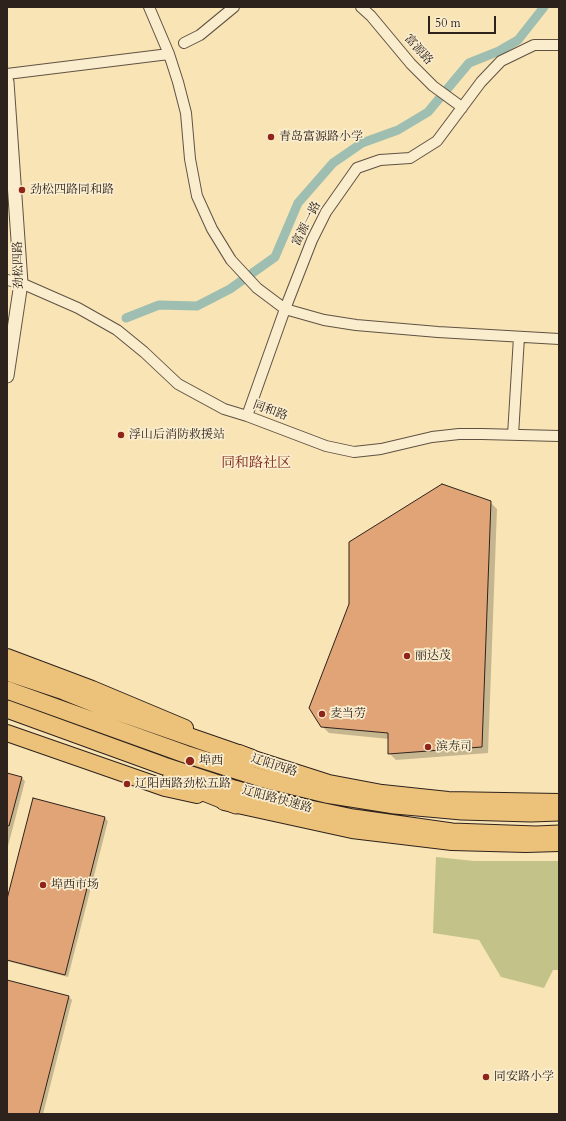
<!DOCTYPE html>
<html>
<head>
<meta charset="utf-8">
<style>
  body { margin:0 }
  #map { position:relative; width:566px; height:1121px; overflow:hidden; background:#f8e4b4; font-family:Cardo,serif }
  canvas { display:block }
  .frame { position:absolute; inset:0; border:8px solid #2e221d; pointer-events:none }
  .scale { position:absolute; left:428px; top:16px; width:68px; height:18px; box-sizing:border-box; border:2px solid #2e221d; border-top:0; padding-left:5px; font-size:12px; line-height:14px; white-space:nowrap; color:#2e221d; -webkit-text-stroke:3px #faedce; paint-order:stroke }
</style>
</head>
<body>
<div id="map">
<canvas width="566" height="1121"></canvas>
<div class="frame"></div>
<div class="scale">50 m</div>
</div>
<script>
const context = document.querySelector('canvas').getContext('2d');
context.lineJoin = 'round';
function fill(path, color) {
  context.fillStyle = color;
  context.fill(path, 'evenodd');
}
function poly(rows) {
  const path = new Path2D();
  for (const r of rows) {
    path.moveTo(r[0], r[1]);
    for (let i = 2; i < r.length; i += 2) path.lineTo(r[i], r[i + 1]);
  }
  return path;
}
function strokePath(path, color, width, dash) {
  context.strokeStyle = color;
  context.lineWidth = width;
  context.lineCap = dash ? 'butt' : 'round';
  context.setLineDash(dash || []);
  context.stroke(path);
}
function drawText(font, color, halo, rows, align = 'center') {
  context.font = font + ' Cardo,"Noto Serif SC",serif';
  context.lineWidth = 3.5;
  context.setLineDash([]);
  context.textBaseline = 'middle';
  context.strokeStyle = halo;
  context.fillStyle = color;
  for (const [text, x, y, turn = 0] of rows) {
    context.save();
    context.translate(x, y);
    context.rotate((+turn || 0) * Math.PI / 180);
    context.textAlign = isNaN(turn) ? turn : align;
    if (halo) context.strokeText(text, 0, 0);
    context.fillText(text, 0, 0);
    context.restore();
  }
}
fill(poly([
  [436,857,474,861,559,861,559,970,553,970,544,988,501,977,479,940,433,933]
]), '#c3c289');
fill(poly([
  [490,502,497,509,488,753,396,760,389,753,389,739,329,733,322,726],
  [7,774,22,778,25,781,7,850],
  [34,799,105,818,108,821,68,977,7,961,7,903],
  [7,981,69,997,72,1000,43,1114,7,1114]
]), '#0003');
strokePath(poly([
  [126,318,159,305,197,306,230,289,275,257,298,203,333,163,362,143,398,130,428,112,469,63,499,51,518,40,544,7]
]), '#9dbeb0', 9);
const building = poly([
  [442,484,491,501,482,747,388,754,388,733,321,727,309,708,349,604,349,542,442,484],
  [7,773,22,777,9,826,7,825,7,773],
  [33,798,105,817,65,975,7,960,7,899,33,798],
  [7,980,69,996,39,1114,7,1114,7,980]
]);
fill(building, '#e1a477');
strokePath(building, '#2e221d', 1);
const minor = poly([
  [149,7,169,54,178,82,186,113,190,159,197,196,212,229,231,260,257,288,285,309,324,320,356,325,438,332,559,339],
  [361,7,371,16,411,64,433,86,459,105,462,108],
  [184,43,200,35,234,7],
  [7,74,169,54],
  [7,280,21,283,78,308,117,330,144,352,178,384,224,409,247,416,326,446,354,452,381,449,432,437,459,434,482,434,559,436],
  [247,416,285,309,312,240,326,212,357,168,380,160,410,158,437,141,481,82,501,61,534,45,559,45],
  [513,435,519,337]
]);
const tertiary = poly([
  [7,82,21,283,7,376]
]);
const primary = poly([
  [7,657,92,689,185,728],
  [7,733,165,788,197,795],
  [239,753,251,758,329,783,382,793,448,800,559,802],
  [224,802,352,830,452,842,526,844,559,843]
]);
const trunk = poly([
  [7,672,64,691,104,707,251,758],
  [7,690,185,754,264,779,326,794,395,805,462,811,531,813,559,812],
  [7,709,164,766,234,789,286,804,353,818,452,832,536,835,559,834],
  [171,779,236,805]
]);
strokePath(minor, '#605243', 12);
strokePath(tertiary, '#605243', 15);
strokePath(primary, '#2e221d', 18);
strokePath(trunk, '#2e221d', 19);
strokePath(minor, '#faedce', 10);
strokePath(tertiary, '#faedce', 13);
strokePath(primary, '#ecc27a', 16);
strokePath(trunk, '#ecc27a', 17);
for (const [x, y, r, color] of [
  [271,137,4,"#8f2418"],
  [22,190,4,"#8f2418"],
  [121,435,4,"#8f2418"],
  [407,656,4,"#8f2418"],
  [322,714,4,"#8f2418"],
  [428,747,4,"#8f2418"],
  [190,761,5,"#8f2418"],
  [127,784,4,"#8f2418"],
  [43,885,4,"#8f2418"],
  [486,1077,4,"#8f2418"]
]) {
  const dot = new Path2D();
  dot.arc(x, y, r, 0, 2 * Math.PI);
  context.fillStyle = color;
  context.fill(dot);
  strokePath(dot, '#faedce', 1.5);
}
drawText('12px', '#2e221d', '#faedce', [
  ["富源路",418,50,48],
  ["富源一路",307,224,-63],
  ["劲松四路",19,265,-91],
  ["同和路",270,411,20],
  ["辽阳西路",274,766,18],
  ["辽阳路快速路",277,800,15]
]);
drawText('12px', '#2e221d', '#faedce', [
  ["青岛富源路小学",279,137],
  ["劲松四路同和路",30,190],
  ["浮山后消防救援站",129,435],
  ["丽达茂",415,656],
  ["麦当劳",330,714],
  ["滨寿司",436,747],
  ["埠西",199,761],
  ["辽阳西路劲松五路",135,784],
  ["埠西市场",51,885],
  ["同安路小学",494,1077]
], 'left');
drawText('14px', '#7a1f14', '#faedce', [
  ["同和路社区",256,464]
]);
</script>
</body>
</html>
